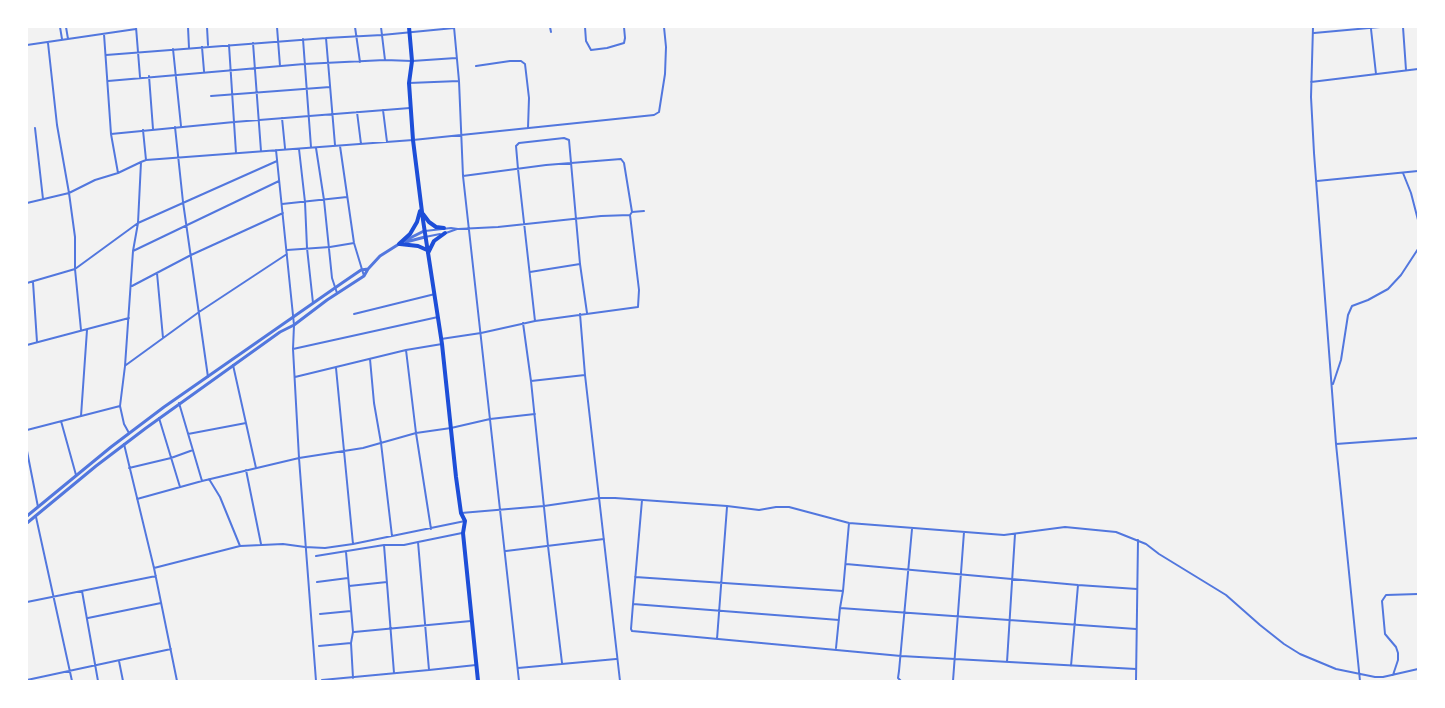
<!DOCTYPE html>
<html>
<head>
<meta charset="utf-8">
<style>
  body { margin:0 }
  #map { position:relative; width:1445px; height:708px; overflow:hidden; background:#f2f2f2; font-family:"Roboto Serif",serif }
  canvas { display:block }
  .frame { position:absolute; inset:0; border:28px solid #fff; pointer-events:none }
</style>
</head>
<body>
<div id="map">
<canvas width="1445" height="708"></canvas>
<div class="frame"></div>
</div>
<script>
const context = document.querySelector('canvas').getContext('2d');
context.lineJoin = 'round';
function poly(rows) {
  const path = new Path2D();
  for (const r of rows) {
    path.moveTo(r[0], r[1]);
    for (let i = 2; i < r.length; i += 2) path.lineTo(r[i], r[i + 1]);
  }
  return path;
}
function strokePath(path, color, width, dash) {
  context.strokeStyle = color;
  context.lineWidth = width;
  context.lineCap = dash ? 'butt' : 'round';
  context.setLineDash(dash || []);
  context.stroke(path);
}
strokePath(poly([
  [60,27,62,39],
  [66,27,68,39],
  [136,27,140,77],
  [188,27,189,48],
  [207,27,208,45],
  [277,27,280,66],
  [355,27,360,62],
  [381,27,385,60],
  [454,27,459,81,463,176,519,681],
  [550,27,551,32],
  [585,27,586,41,591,50,607,48,624,43,625,38,624,27],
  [1313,27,1311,97,1314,153,1336,444,1360,681],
  [1403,27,1406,70],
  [1371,29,1376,74],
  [1314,33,1380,27],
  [104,34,111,134,118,173],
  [326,38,335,145],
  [303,39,311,147],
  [48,43,57,125,69,193,75,237,75,269,81,330],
  [253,43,261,151],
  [27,45,136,29],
  [229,45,236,153],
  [202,47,204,71],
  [173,49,181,126],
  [106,55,326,38,382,35,454,28],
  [476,66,510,61,521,61,525,64,529,98,528,128],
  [149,76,153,129],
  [108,81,304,64,385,60,412,61,456,58],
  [1311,82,1418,69],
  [409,83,459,81],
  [211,96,330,87],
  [383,110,387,142],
  [357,112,361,144],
  [282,118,285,148],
  [175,127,183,202,208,377],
  [35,128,43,199],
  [143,130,146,160],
  [111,134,234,122,410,108],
  [340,146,354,243,364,276],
  [316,148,324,200,332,278,337,293],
  [299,149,305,202,307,248,313,303],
  [276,150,294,325,293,349,299,458,316,681],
  [1403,173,1411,193,1418,220],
  [463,176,546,165,621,159,624,163,632,212],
  [1317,181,1418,171],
  [27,203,69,193,95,180,118,173,141,162,146,160,413,140,654,115,659,112,665,74,666,47,664,27],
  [282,204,347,197],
  [425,231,451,228,458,229,498,227,601,216,630,215,632,212,644,211],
  [446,233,457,229],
  [425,237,440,234],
  [287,250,330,247,354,243],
  [133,251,279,181],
  [530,272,580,264],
  [157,273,163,338],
  [33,282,37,342],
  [27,283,75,269,138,223,277,161],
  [132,286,191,255,283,213],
  [354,314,435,294],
  [580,314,585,375,620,681],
  [535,321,518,169,516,146,519,143,564,138,569,140,580,264,587,313],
  [523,323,531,381,548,546,562,663],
  [441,339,481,333,535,321,638,307,639,290,630,215],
  [27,345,129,318],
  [293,349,438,317],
  [406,350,416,433,431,529],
  [370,359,374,403,381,443,392,536],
  [126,365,199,312,287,254],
  [233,365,256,468],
  [336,368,353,544],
  [295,377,406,350,442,344],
  [531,381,585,375],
  [1333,384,1341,360,1348,315,1352,306,1368,300,1388,289,1401,275,1418,249],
  [179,403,202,481],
  [81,416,87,330],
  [159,418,180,487],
  [61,421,76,475],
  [27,430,120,406],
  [129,433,124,424,120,406,125,366,133,251,138,223,141,162],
  [188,434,246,423],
  [124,444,154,568,177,681],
  [1336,444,1418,438],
  [27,451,38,507],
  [129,468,171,458,193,450],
  [246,470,261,544],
  [209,479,220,497,240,546],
  [137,499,202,481,299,458,363,448,416,433,451,428,490,419,535,414],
  [642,500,633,604,631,629,632,631,901,656,1136,669],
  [461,513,544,506,599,498,615,498,727,506,759,510,776,507,789,507,849,523,1004,535,1065,527,1116,532,1146,544,1159,554,1226,595,1260,625,1284,644,1300,654,1336,669,1375,677,1383,677,1418,669],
  [36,517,72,681],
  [418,542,462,533],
  [384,545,394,673],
  [506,551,604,539],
  [346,552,353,632,351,643,353,678],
  [316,556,384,545,404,545,418,542,429,670,322,680],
  [846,564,1078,585,1137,589],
  [154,568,240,546,283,544,305,547,325,548,353,544,465,521],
  [635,577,843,591],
  [317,582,348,578],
  [349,586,387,582],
  [82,591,98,681],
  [27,602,156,576],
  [633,604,839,620],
  [840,608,1136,629],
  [320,614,351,611],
  [88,618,161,603],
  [354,632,471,621],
  [717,639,727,507],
  [319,646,351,643],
  [836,648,840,608,843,591,849,523],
  [119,661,123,681],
  [1007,662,1015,534],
  [1071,666,1078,585],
  [518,668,616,659],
  [429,670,476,665],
  [1393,675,1398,660,1398,653,1396,647,1385,634,1382,601,1386,595,1418,594],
  [27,680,171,649],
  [901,681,898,678,899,671,912,529],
  [953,681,964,532],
  [1136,681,1138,540]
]), '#5277de', 2);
strokePath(poly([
  [404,241,424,231],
  [406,242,425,237],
  [27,516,111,447,164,407,342,283,361,270,368,269],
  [27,523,96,466,146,428,280,332,294,325,327,300,364,276,368,269,380,256,399,244]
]), '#5277de', 3);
strokePath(poly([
  [409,27,412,61,409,83,413,140,423,220,442,344,456,477,461,513,465,521,463,533,478,681],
  [423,214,429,222,436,227,444,228],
  [399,244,410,234,417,222,420,211],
  [400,244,418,246,427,250],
  [428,253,434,241,445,233]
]), '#1d4ed8', 4);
</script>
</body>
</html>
